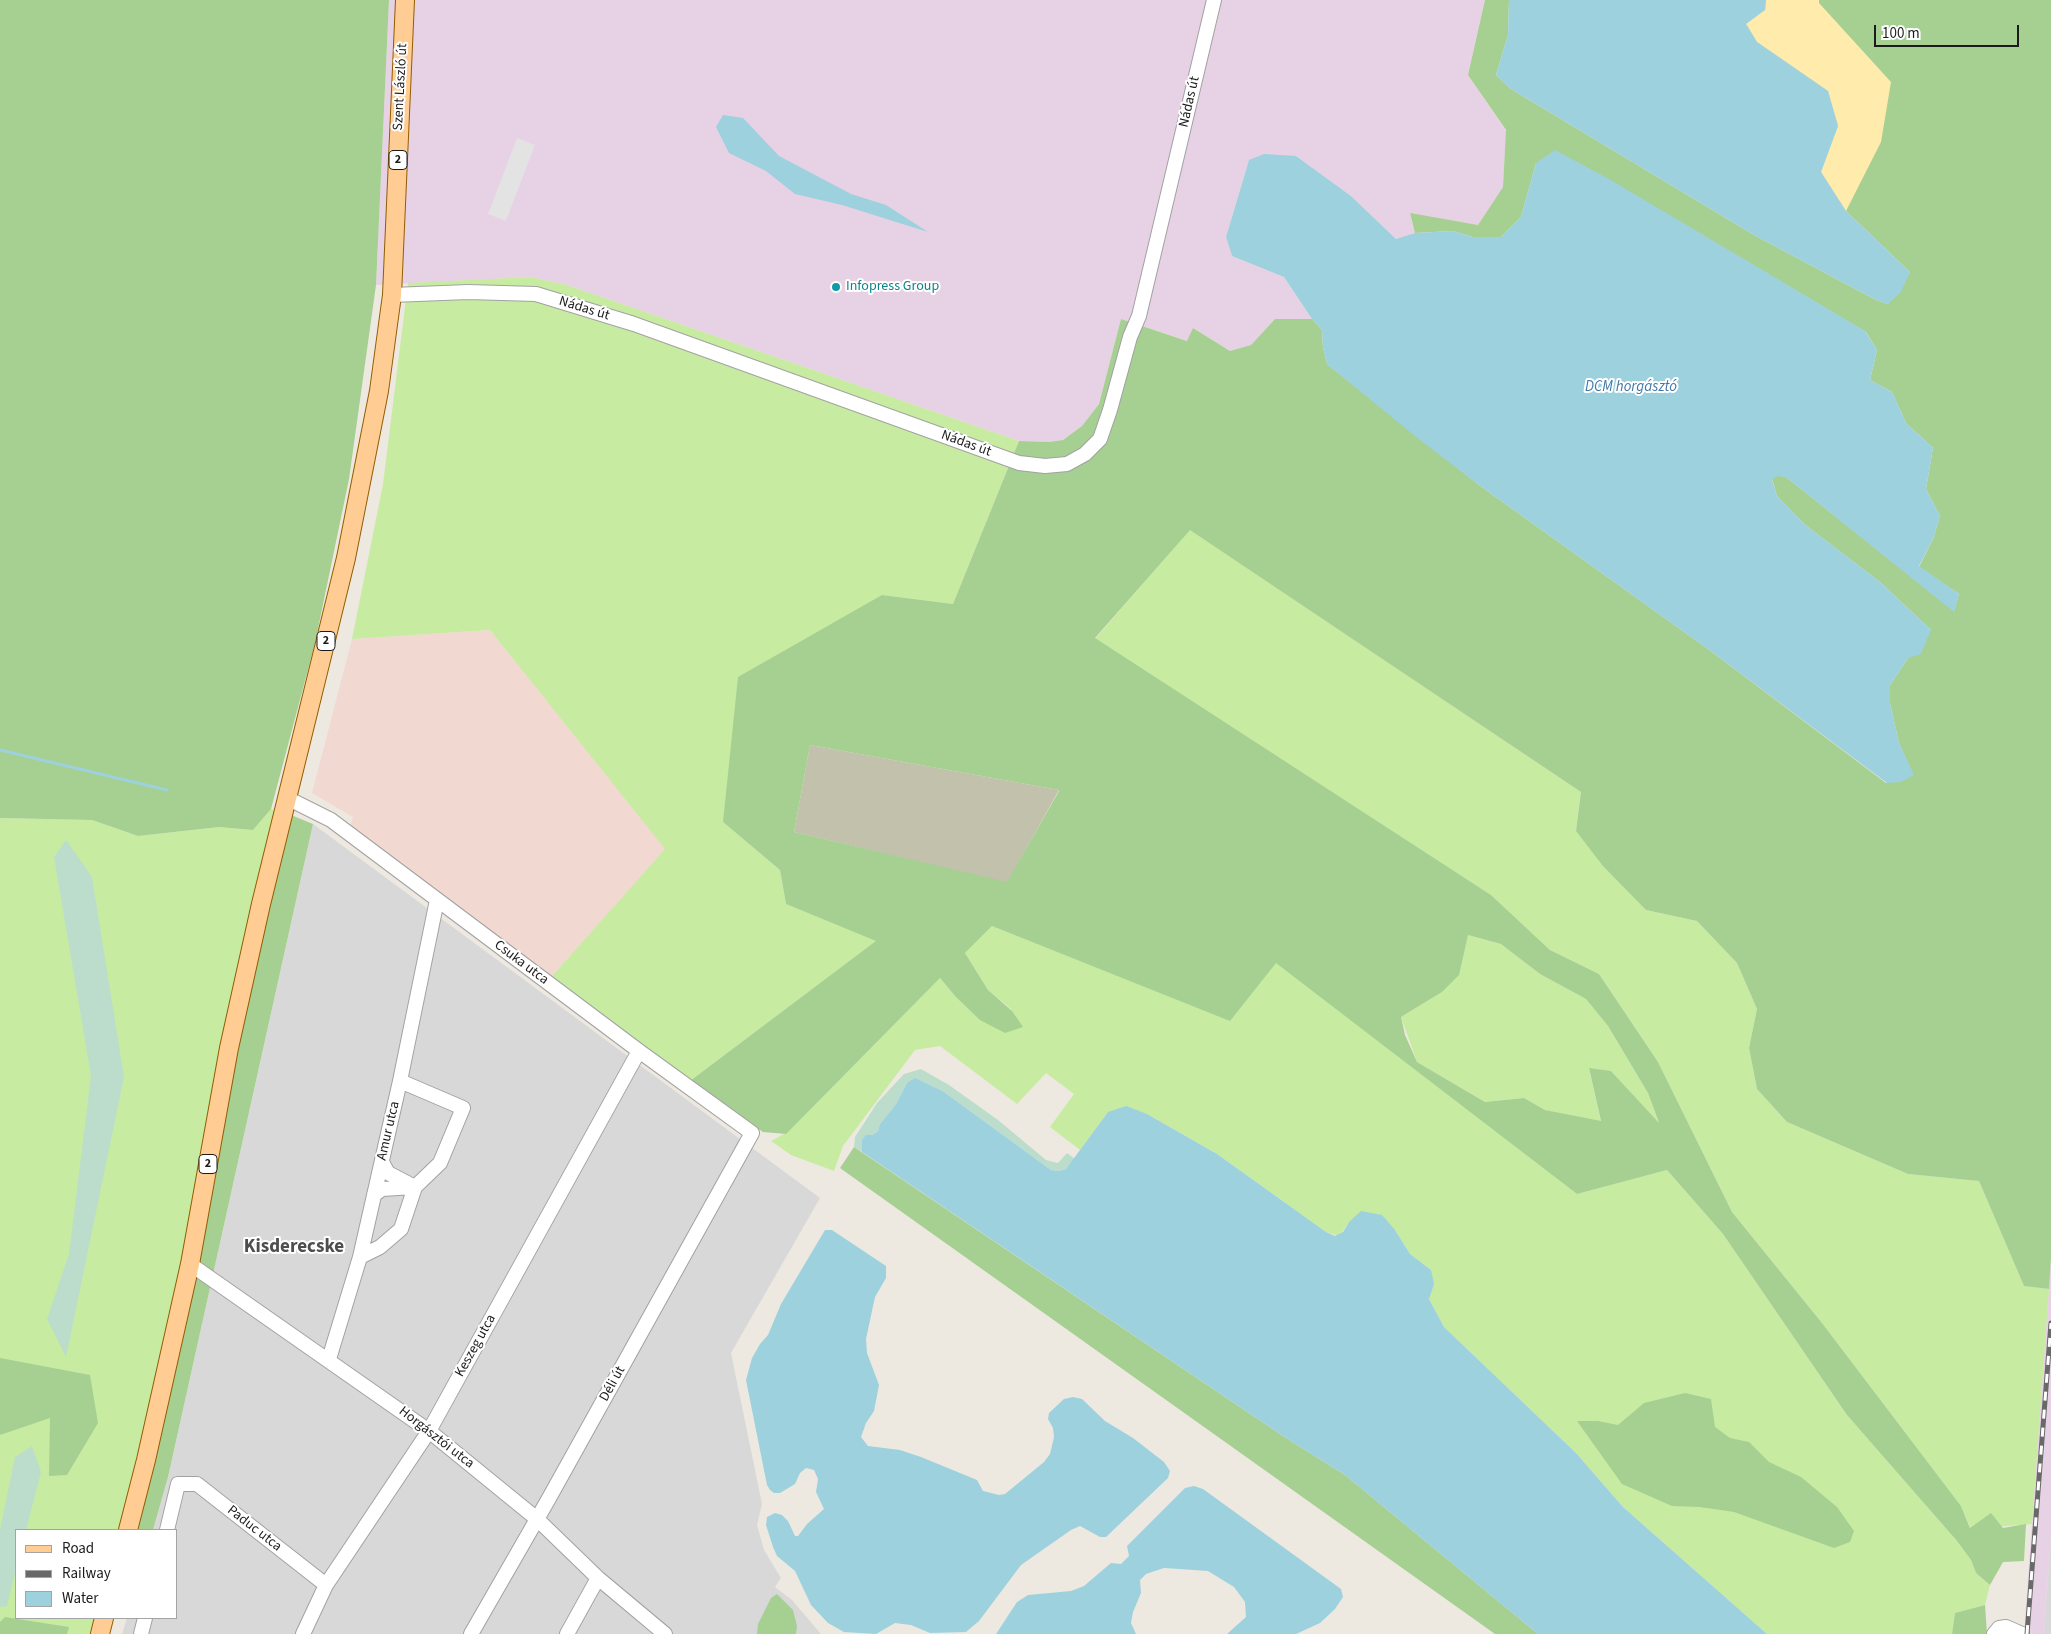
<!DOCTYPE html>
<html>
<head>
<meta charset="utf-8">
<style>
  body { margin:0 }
  #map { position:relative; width:2051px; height:1634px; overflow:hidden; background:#ede9e0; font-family:"Source Sans 3",sans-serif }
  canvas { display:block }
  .legend { position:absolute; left:15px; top:1529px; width:162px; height:90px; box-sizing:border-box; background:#fff; border:1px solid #a4a4a4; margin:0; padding:6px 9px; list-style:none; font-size:15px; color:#1b1b1b }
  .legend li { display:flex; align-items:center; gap:10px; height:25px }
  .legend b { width:25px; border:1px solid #a4a4a4 }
  .scale { position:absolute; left:1874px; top:25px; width:145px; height:22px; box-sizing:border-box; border:2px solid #1b1b1b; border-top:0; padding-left:6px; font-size:15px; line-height:18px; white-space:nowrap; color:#1b1b1b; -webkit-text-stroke:4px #fff; paint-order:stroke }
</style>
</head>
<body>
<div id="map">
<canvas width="2051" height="1634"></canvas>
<ul class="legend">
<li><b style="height:6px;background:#ffcd93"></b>Road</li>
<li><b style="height:6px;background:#696969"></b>Railway</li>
<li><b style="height:14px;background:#9dd1de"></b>Water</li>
</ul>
<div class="scale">100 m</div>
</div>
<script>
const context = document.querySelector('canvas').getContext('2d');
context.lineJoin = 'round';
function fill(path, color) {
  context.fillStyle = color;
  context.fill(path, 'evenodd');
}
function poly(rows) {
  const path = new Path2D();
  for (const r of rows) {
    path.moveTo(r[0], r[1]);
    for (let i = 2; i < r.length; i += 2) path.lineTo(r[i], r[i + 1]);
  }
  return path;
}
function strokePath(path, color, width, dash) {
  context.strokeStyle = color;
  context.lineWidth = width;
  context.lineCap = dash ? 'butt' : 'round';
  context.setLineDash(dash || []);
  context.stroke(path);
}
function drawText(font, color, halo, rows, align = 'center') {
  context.font = font + ' "Source Sans 3",sans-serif';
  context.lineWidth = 4;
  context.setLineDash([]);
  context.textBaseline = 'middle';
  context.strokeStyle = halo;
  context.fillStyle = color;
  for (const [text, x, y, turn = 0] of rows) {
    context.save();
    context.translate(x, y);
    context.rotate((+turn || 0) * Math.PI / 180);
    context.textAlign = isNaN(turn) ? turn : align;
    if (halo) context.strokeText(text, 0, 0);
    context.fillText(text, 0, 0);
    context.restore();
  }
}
fill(poly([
  [313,824,820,1198,731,1353,762,1504,757,1525,764,1550,781,1578,775,1587,792,1600,821,1634,122,1634,127,1618,176,1618,176,1530,153,1530,168,1477],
  [2051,1536,2051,1634,2044,1634]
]), '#d9d8d8');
fill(poly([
  [389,0,1485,0,1468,75,1506,131,1503,187,1478,225,1410,214,1415,233,1396,239,1351,196,1296,156,1249,160,1226,237,1232,256,1284,277,1312,319,1275,319,1251,345,1230,351,1193,328,1188,341,1121,319,1099,404,1082,426,1063,440,1049,442,1019,441,567,285,531,277,376,285],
  [2051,1257,2051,1536,2044,1634,2024,1634]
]), '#e7d1e4');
fill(poly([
  [490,630,666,849,552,976,349,829,353,817,312,793,352,639]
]), '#f1d9d2');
fill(poly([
  [810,745,1059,790,1007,883,794,832]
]), '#c2c1ab');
fill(poly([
  [531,277,567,285,1019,441,953,604,882,595,723,822,780,870,786,904,877,941,690,1081,552,976,665,849,490,630,352,639,383,484,408,283],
  [1190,529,1581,792,1576,831,1646,910,1697,921,1737,963,1757,1009,1749,1048,1757,1089,1787,1122,1908,1174,1979,1181,2024,1286,2049,1289,2032,1524,1971,1529,1961,1506,1822,1323,1732,1212,1658,1062,1599,974,1550,950,1491,895,1095,639],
  [271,809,291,815,198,1246,154,1466,136,1530,16,1530,16,1618,111,1618,106,1634,0,1634,0,818,92,820,138,836,219,827,253,830],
  [992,926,1230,1020,1276,962,1577,1194,1667,1170,1723,1234,1847,1415,1957,1541,1971,1560,1976,1573,1990,1585,1985,1605,1955,1613,1952,1634,1767,1634,1623,1507,1576,1453,1444,1327,1429,1299,1431,1270,1410,1254,1395,1230,1349,1222,1339,1236,1326,1232,1217,1154,1147,1114,1108,1112,1080,1150,1050,1127,1074,1094,1046,1073,1017,1104,940,1046,915,1050,843,1146,834,1171,791,1155,771,1141,786,1133,940,978,955,996,1012,1010,988,990,965,953],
  [1468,935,1501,944,1540,974,1586,999,1608,1026,1648,1093,1659,1124,1611,1071,1589,1069,1601,1122,1545,1110,1524,1098,1485,1102,1417,1062,1401,1017,1442,992,1465,945]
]), '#c8eba2');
fill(poly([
  [0,0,389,0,376,285,349,479,315,643,271,809,253,830,219,827,138,836,92,820,0,818],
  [1485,0,1509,0,1508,35,1496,75,1511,89,1754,235,1876,300,1888,304,1910,272,1846,211,1821,172,1838,126,1828,91,1757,42,1746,23,1765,10,1766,0,2051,0,2051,1257,2049,1289,2024,1286,1979,1181,1908,1174,1787,1122,1757,1089,1749,1048,1757,1009,1737,963,1697,921,1646,910,1603,866,1576,831,1581,792,1190,530,1095,638,1491,895,1550,950,1599,974,1658,1062,1732,1212,1822,1323,1961,1506,1970,1528,1991,1513,2003,1528,2026,1524,2024,1561,2003,1562,1990,1585,1976,1573,1971,1560,1957,1541,1847,1415,1723,1234,1667,1170,1577,1194,1276,963,1230,1021,992,926,965,953,988,990,1012,1011,1023,1027,1005,1033,980,1020,955,996,940,978,786,1134,763,1132,690,1081,876,941,786,904,780,870,723,822,738,677,882,595,953,604,1019,441,1049,442,1063,440,1082,426,1099,404,1121,319,1187,341,1193,328,1230,351,1251,345,1275,319,1312,319,1322,330,1323,347,1327,364,1479,485,1712,652,1886,783,1913,775,1899,743,1890,703,1890,685,1908,658,1931,630,1880,582,1804,524,1777,496,1772,479,1777,475,1786,477,1954,611,1959,594,1919,567,1933,539,1940,516,1926,489,1933,448,1906,423,1892,392,1870,380,1877,350,1866,332,1677,220,1536,163,1521,217,1501,237,1473,237,1453,231,1415,233,1410,213,1478,225,1503,187,1506,130,1468,75],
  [810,745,1059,790,1059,791,1007,882,794,832],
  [1468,935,1501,944,1540,974,1586,999,1608,1026,1648,1093,1659,1123,1611,1071,1589,1068,1601,1121,1545,1110,1524,1098,1485,1102,1417,1062,1405,1035,1401,1017,1442,992,1459,975],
  [291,815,313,824,168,1477,153,1530,136,1530,154,1466,235,1052],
  [854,1147,1283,1436,1345,1475,1538,1634,1495,1634,840,1168],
  [0,1358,90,1375,98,1423,67,1475,49,1476,50,1418,0,1435],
  [1685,1393,1711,1399,1715,1427,1730,1438,1749,1442,1769,1462,1801,1477,1837,1507,1854,1531,1850,1542,1834,1548,1734,1512,1700,1507,1672,1506,1622,1484,1577,1421,1598,1421,1618,1425,1644,1403],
  [777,1594,793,1610,797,1626,796,1634,757,1634,758,1624,771,1598],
  [1985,1605,1987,1634,1952,1634,1955,1613],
  [5,1617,69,1627,67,1634,0,1634,0,1622]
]), '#a6cf92');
fill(poly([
  [66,840,92,877,124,1077,66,1357,47,1319,69,1254,91,1076,54,857],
  [921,1069,949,1085,998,1120,1046,1160,1058,1163,1067,1153,1075,1159,1066,1169,1059,1171,1051,1170,944,1092,907,1083,896,1104,880,1124,878,1131,862,1141,862,1152,854,1147,855,1137,877,1103,904,1074],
  [32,1446,41,1472,26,1530,16,1530,16,1569,7,1606,0,1607,0,1530,15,1457]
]), '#bcddcc');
fill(poly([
  [1766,0,1819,0,1819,3,1891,82,1881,142,1846,211,1821,172,1838,126,1828,91,1757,42,1746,23,1765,10]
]), '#ffecac');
fill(poly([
  [517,138,535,145,506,221,488,214]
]), '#e3e3e3');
fill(poly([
  [1509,0,1766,0,1765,10,1746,24,1757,42,1828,91,1838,126,1821,172,1846,211,1910,272,1901,292,1888,304,1876,300,1754,235,1511,89,1496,75,1508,35],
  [723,115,743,118,779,156,851,194,886,205,928,232,842,205,795,194,766,171,729,153,716,127],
  [1555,150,1609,179,1865,331,1877,350,1870,380,1892,392,1906,423,1933,448,1926,489,1940,516,1933,539,1919,566,1959,594,1954,612,1786,477,1777,476,1772,480,1777,496,1804,524,1880,582,1931,630,1921,654,1908,658,1890,685,1890,703,1899,743,1914,775,1901,782,1887,783,1712,652,1479,485,1416,437,1327,364,1323,347,1322,330,1312,319,1284,277,1232,256,1226,237,1249,160,1264,154,1296,156,1351,196,1396,239,1415,233,1453,231,1473,237,1501,237,1521,217,1536,163],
  [915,1078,944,1092,1051,1170,1059,1171,1066,1169,1108,1112,1126,1106,1147,1114,1217,1154,1326,1232,1335,1236,1343,1232,1349,1222,1361,1211,1382,1215,1395,1230,1410,1254,1431,1270,1434,1284,1429,1299,1444,1327,1576,1453,1623,1507,1767,1634,1538,1634,1345,1475,1283,1436,862,1152,862,1140,866,1135,872,1135,878,1131,880,1124,896,1104,907,1083],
  [825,1230,832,1230,886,1266,886,1278,875,1297,866,1339,867,1353,879,1385,874,1411,866,1423,861,1437,868,1446,900,1450,921,1457,977,1480,983,1491,999,1495,1005,1494,1044,1462,1050,1454,1054,1437,1053,1428,1048,1419,1049,1413,1064,1399,1073,1397,1082,1399,1105,1421,1133,1438,1164,1462,1170,1471,1168,1478,1106,1537,1100,1537,1080,1526,1071,1530,1021,1565,979,1621,966,1632,930,1633,911,1625,895,1623,876,1634,844,1632,828,1623,811,1605,795,1571,777,1556,773,1547,766,1525,767,1517,775,1513,782,1515,788,1521,795,1536,798,1536,807,1524,824,1509,816,1492,818,1479,814,1470,806,1468,800,1473,795,1484,780,1493,774,1493,770,1490,767,1485,746,1380,752,1358,760,1344,768,1335,781,1304],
  [1194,1486,1203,1489,1341,1589,1343,1597,1335,1609,1320,1623,1296,1634,1227,1634,1246,1617,1245,1602,1234,1587,1208,1571,1164,1568,1146,1574,1140,1580,1141,1593,1133,1612,1131,1623,1136,1634,996,1634,1017,1602,1028,1595,1071,1591,1084,1586,1111,1563,1121,1564,1129,1556,1127,1546,1185,1488]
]), '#9dd1de');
strokePath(poly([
  [0,750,167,790]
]), '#9dd1de', 3);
const minor = poly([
  [392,295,468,292,536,294,634,324,1019,463,1045,466,1067,464,1085,454,1100,439,1110,410,1130,337,1139,316,1214,0],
  [287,798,331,820,639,1051,752,1133,548,1500,471,1634],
  [382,1162,388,1173,415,1187],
  [374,1195,382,1189,414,1187],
  [360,1257,380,1247,401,1229,415,1187,440,1163,463,1108,400,1081],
  [190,1264,429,1431,537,1519,598,1578,665,1634],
  [329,1359,360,1257,400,1081,437,900],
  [167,1530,178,1484,197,1484,326,1585],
  [141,1634,145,1618],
  [303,1634,326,1585,429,1431,639,1051],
  [567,1634,598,1578],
  [1994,1634,1999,1628,2006,1627,2022,1634]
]);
const major = poly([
  [128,1530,146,1460,190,1264,229,1048,261,904,346,558,379,391,392,295,405,0],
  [100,1634,104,1618]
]);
strokePath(minor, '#a2a2a2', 16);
strokePath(major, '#925d00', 20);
strokePath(minor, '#fff', 14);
strokePath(major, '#ffcd93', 18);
const rail = poly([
  [2027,1634,2051,1323]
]);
strokePath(rail, '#696969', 5);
strokePath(rail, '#fff', 3, [9]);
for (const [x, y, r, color] of [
  [836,287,5,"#0f9aa8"]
]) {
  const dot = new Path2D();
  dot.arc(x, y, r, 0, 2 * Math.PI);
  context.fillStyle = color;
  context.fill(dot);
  strokePath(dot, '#fff', 2);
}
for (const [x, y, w] of [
  [398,160,18],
  [326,641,18],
  [208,1164,18]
]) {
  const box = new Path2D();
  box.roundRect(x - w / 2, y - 9.5, w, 19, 4);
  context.fillStyle = '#fff';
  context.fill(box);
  strokePath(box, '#1b1b1b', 1);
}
drawText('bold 12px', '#1b1b1b', null, [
  ["2",398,160],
  ["2",326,641],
  ["2",208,1164]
]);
drawText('14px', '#1b1b1b', '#fff', [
  ["Szent László út",401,87,-87],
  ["Nádas út",1190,102,-77],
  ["Nádas út",584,309,17],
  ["Nádas út",966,444,20],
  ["Csuka utca",521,963,37],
  ["Amur utca",389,1131,-77],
  ["Keszeg utca",476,1346,-61],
  ["Déli út",613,1384,-61],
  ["Horgásztói utca",436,1438,38],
  ["Paduc utca",254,1529,38]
]);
drawText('14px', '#0d838f', '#fff', [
  ["Infopress Group",846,287]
], 'left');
drawText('italic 15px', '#4177a6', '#fff', [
  ["DCM horgásztó",1631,388]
]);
drawText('bold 19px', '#4e4e4e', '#fff', [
  ["Kisderecske",294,1248]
]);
</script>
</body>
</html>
